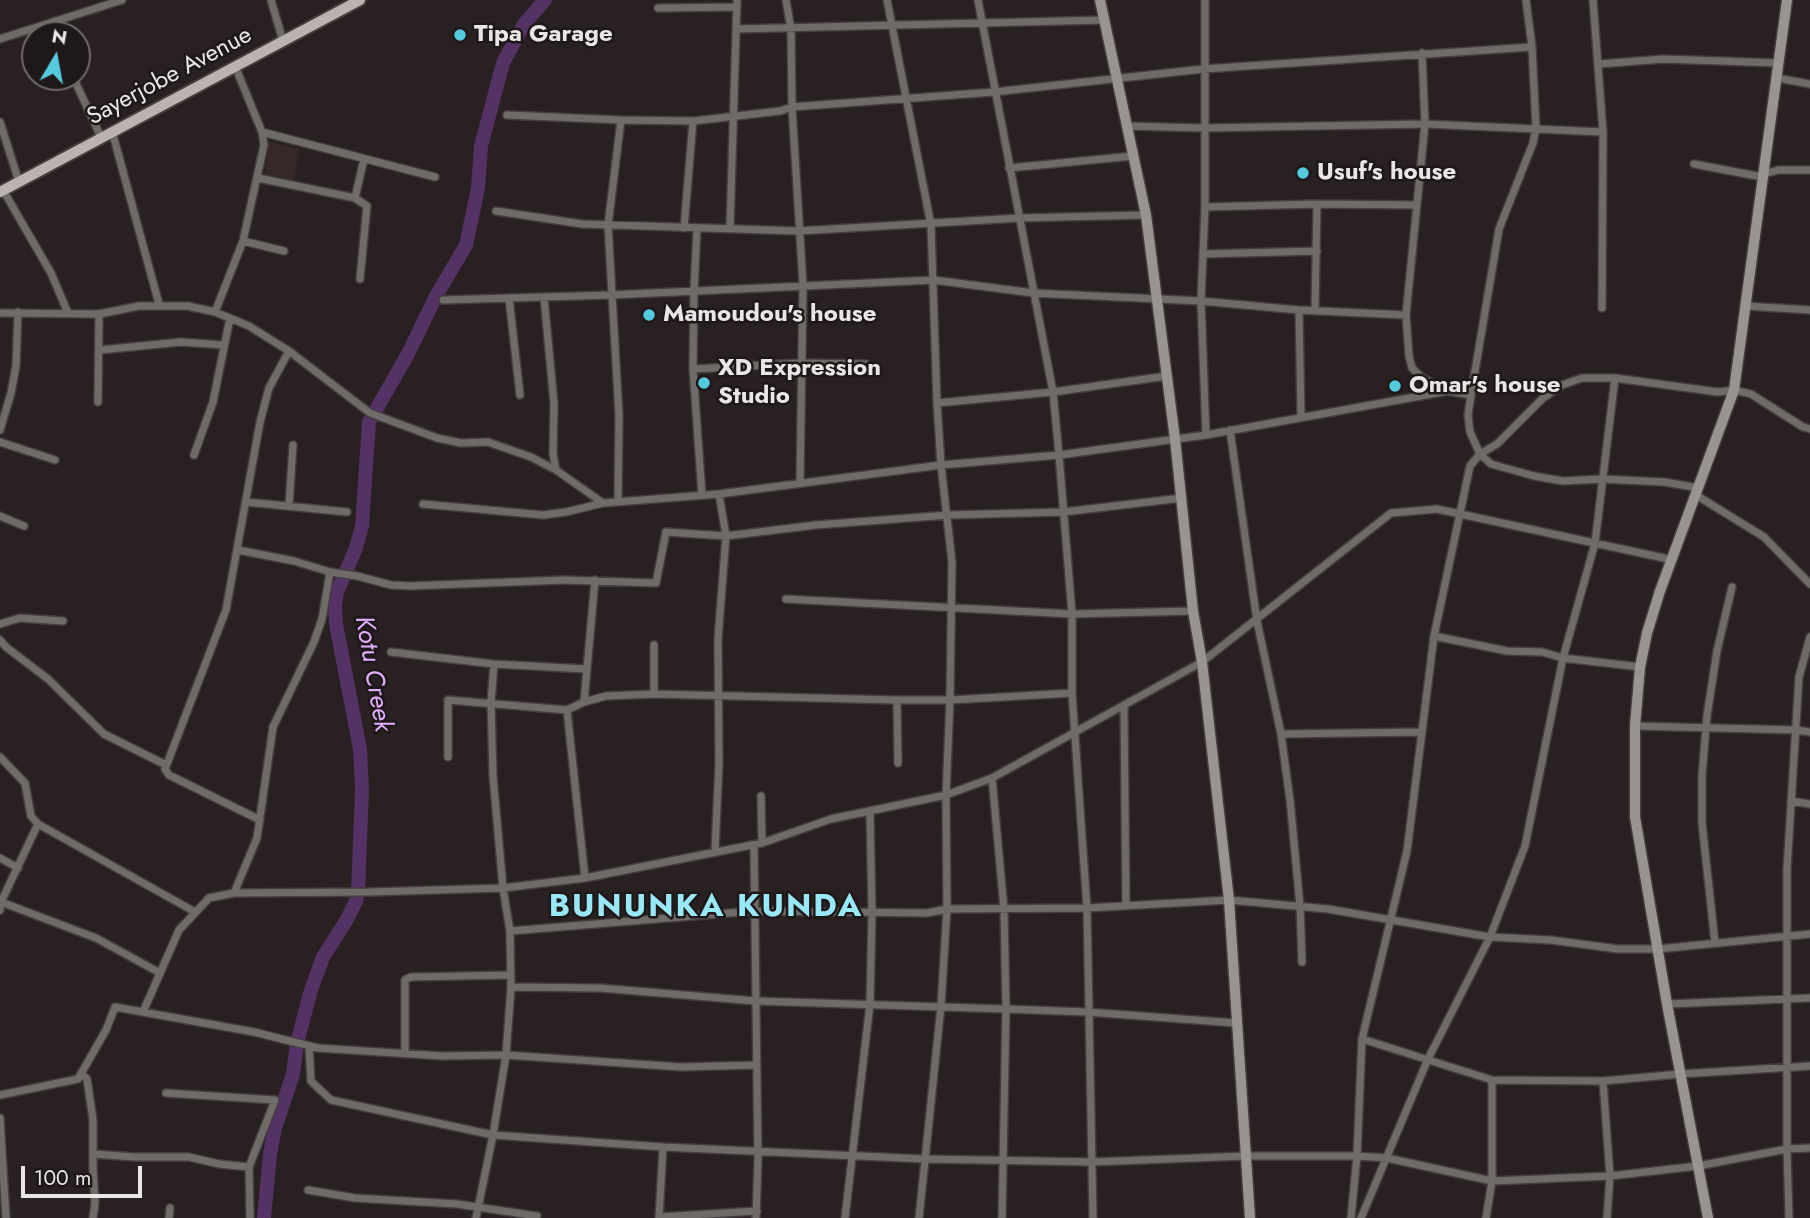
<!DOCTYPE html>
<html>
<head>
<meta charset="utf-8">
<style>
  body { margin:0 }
  #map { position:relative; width:1810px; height:1218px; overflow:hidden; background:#292121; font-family:Jost,sans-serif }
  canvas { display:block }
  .north { position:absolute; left:21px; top:21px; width:70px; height:70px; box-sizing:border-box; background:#1f1818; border:2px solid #716a6a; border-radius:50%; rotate:10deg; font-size:19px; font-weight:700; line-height:28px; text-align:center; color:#ebe6e6 }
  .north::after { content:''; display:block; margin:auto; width:24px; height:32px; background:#55cadf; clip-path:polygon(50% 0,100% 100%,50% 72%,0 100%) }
  .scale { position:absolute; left:21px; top:1166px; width:121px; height:32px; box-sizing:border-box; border:4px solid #ebe6e6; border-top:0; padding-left:9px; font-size:21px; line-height:24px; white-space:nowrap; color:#ebe6e6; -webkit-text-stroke:5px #1f1818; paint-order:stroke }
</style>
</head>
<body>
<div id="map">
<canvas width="1810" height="1218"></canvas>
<div class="north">N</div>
<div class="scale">100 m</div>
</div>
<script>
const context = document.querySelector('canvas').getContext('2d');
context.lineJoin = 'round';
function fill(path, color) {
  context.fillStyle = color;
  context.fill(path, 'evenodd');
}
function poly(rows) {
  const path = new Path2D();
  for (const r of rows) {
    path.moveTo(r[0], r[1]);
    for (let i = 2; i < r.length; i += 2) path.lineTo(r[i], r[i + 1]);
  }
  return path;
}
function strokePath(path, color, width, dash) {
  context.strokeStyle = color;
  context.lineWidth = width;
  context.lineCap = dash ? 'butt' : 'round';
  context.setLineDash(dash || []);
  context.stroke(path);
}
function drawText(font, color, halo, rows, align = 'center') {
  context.font = font + ' Jost,sans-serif';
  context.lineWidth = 5;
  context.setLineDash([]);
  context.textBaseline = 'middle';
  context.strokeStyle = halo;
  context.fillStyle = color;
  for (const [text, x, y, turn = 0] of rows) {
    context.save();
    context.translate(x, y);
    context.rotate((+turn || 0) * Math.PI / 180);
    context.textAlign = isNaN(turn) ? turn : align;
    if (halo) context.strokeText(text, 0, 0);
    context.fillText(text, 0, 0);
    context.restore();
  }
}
fill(poly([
  [268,141,299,149,294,180,266,174]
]), '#362828');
strokePath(poly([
  [264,1218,270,1154,275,1128,293,1074,297,1043,311,990,323,957,346,921,356,901,358,892,362,790,360,749,336,624,335,605,337,592,356,548,362,526,369,422,408,354,436,296,466,245,478,188,481,146,503,63,524,24,545,0]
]), '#543266', 14);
const street = poly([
  [271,0,283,41],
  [786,0,791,29,792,107,803,285,800,483],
  [887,0,931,225,937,403,941,465,952,562,950,700,946,795,947,909,941,1006,919,1218],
  [978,0,1053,392,1059,455,1072,614,1072,693,1087,908,1093,1218],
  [1205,0,1205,207,1201,301,1206,435],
  [1526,0,1532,47,1536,128,1533,143,1499,229,1471,395,1468,415,1470,432,1480,454,1491,464,1534,476,1563,481,1602,479,1664,482,1699,488],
  [1593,0,1603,132,1602,308],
  [658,8,737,7],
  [55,21,60,35],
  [737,29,1104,20],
  [0,39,122,0],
  [1422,53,1425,124,1406,315,1409,356,1412,368,1421,377,1448,391,1471,395],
  [1599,64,1663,59,1779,63],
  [73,77,101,137],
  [1777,78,1810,84],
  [507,115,621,120,693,121,780,111,792,107,994,92,1203,69,1532,47],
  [0,122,19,182],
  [1127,126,1204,128,1425,124,1603,132],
  [112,131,159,304],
  [262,132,435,177],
  [1694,164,1757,176,1778,170,1810,170],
  [1009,168,1133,156],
  [258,178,355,198,367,206,360,279],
  [3,190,51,273,68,313],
  [355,198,364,159],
  [1205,207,1317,204,1416,205],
  [496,211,582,224,798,231,1019,218,1146,215],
  [730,227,737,0],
  [684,228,693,121],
  [697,229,694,290,693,369,702,495],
  [243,241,284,251],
  [1203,254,1317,251],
  [544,297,554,404,553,453,556,470],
  [509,298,520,395],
  [443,300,610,295,934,280,1033,293,1201,301,1299,310,1406,315],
  [1746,306,1810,310],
  [1299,310,1301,417],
  [1315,311,1317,204],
  [215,312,243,241,264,145,262,132,235,66],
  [0,313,99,314,139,306,188,306,215,312,249,326,289,351,269,388,260,422,226,610,165,769,169,775,260,820],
  [100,350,181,342,223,345],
  [289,351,370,413,437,438,461,443,488,442,531,457,556,470,603,503],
  [693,369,801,363,866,364],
  [98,402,99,314],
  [937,403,1053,392,1167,376],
  [0,430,11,393,16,366,18,312],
  [1230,430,1257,621,1281,734,1290,800,1300,906,1302,962],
  [0,442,55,460],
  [194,455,213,402,230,318],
  [1696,495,1764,537,1810,584],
  [246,502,347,512],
  [618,502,619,415,608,225,621,120],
  [423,504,543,515,566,512,603,503,719,494,941,465,1059,455,1206,435,1448,391],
  [289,505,293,445],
  [0,516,24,526],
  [330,572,357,576,391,585,409,586,564,580,656,583,666,532,726,536,816,525,949,515,1063,512,1182,498],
  [786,599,1072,614,1193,611],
  [0,624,20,618,63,621],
  [1434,636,1507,651,1542,652,1563,658,1640,667],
  [0,640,6,647,48,679,104,734,166,765],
  [654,645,654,694],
  [391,652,494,664,586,669],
  [897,700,898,763],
  [584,702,595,580],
  [1124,708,1126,906],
  [1635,726,1797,730,1810,732],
  [1281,734,1422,732],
  [0,757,25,783,31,816,38,824,195,912],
  [448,757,448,700,567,710],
  [761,796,762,843],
  [1791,801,1810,804],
  [754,845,758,1160,756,1218],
  [715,851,719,763,718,639,726,536,719,494],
  [0,858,18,868],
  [585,878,567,710,584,702,606,696,654,694,897,700,950,700,1072,693],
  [234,893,257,838,273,727,314,642,322,619,330,572,294,561,238,550],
  [1,902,96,938,160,973],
  [0,910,1,902,38,824],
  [510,931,754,911,927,913,947,909,1087,908,1229,900,1328,909,1490,937,1551,940,1618,949,1658,949,1810,934],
  [1715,943,1702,823,1702,775,1707,716,1717,651,1732,587],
  [511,987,600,988,756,1001,1006,1009,1004,909,992,778],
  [1667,1004,1810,998],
  [143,1012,179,930,209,898,234,893,369,892,503,888,585,878,762,843,831,819,946,795,992,778,1202,662,1391,513,1437,509,1673,560],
  [1362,1039,1492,1080,1603,1081,1680,1074,1810,1066],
  [309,1046,311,1081,331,1100,493,1135,663,1147,925,1159,1092,1162,1246,1156,1357,1156,1387,1158,1492,1181,1610,1176,1698,1166,1787,1149,1810,1148],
  [405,1052,405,980,411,977,510,975],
  [81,1073,87,1079,93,1120,93,1169,95,1203,93,1218],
  [1603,1081,1610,1176,1607,1218],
  [166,1093,275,1100,249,1167,250,1218],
  [0,1095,78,1079,106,1030,115,1007,254,1032,318,1048,442,1056,506,1055,681,1067,756,1065],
  [0,1118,6,1218],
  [94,1154,134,1157,189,1157,219,1164,249,1167],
  [308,1190,355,1198,457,1204,537,1216],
  [659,1217,757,1211],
  [169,1218,170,1208],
  [476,1218,493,1135,506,1055,511,987,510,931,503,888,493,776,491,702,494,664],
  [659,1218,663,1147],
  [845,1218,870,1004,872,912,870,813],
  [1002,1218,1006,1009,1087,1012,1236,1023],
  [1351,1218,1357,1156,1362,1039,1407,851,1434,636,1470,466,1480,454,1497,444,1543,398,1562,385,1582,378,1615,378,1718,392,1734,390,1751,394,1803,427,1810,429],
  [1361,1218,1428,1059,1490,937,1525,846,1563,658,1595,543,1615,378],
  [1486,1218,1492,1181,1492,1080],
  [1789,1218,1787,1149,1787,869,1799,677,1810,637]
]);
const secondary = poly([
  [1100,0,1146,215,1175,439,1193,611,1202,662,1229,900,1250,1218],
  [1708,1218,1667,1004,1635,817,1635,726,1640,667,1647,633,1660,591,1734,390,1787,0]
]);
const primary = poly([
  [0,192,360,0]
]);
strokePath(street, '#443d3d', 10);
strokePath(secondary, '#443d3d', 13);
strokePath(primary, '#443d3d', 14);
strokePath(street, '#6e6b69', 7);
strokePath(secondary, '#999491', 10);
strokePath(primary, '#bab3af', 10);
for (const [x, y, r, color] of [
  [460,35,7,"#55cadf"],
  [1303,173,7,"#55cadf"],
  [649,315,7,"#55cadf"],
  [704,383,7,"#55cadf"],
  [1395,386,7,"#55cadf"]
]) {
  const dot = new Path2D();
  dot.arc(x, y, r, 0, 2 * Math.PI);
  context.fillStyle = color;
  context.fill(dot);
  strokePath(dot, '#1f1818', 2.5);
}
drawText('bold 24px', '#ebe6e6', '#1f1818', [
  ["Tipa Garage",474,35],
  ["Usuf's house",1317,173],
  ["Mamoudou's house",663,315],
  ["XD Expression",718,369],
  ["Studio",718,397],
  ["Omar's house",1409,386]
], 'left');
drawText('24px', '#ebe6e6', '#1f1818', [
  ["Sayerjobe Avenue",170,77,-28]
]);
drawText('italic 26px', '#e1adff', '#1f1818', [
  ["Kotu Creek",372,674,80]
]);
context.letterSpacing = '2px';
drawText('bold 32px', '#99e8f8', '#1f1818', [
  ["BUNUNKA KUNDA",706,908]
]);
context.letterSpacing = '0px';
</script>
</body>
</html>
